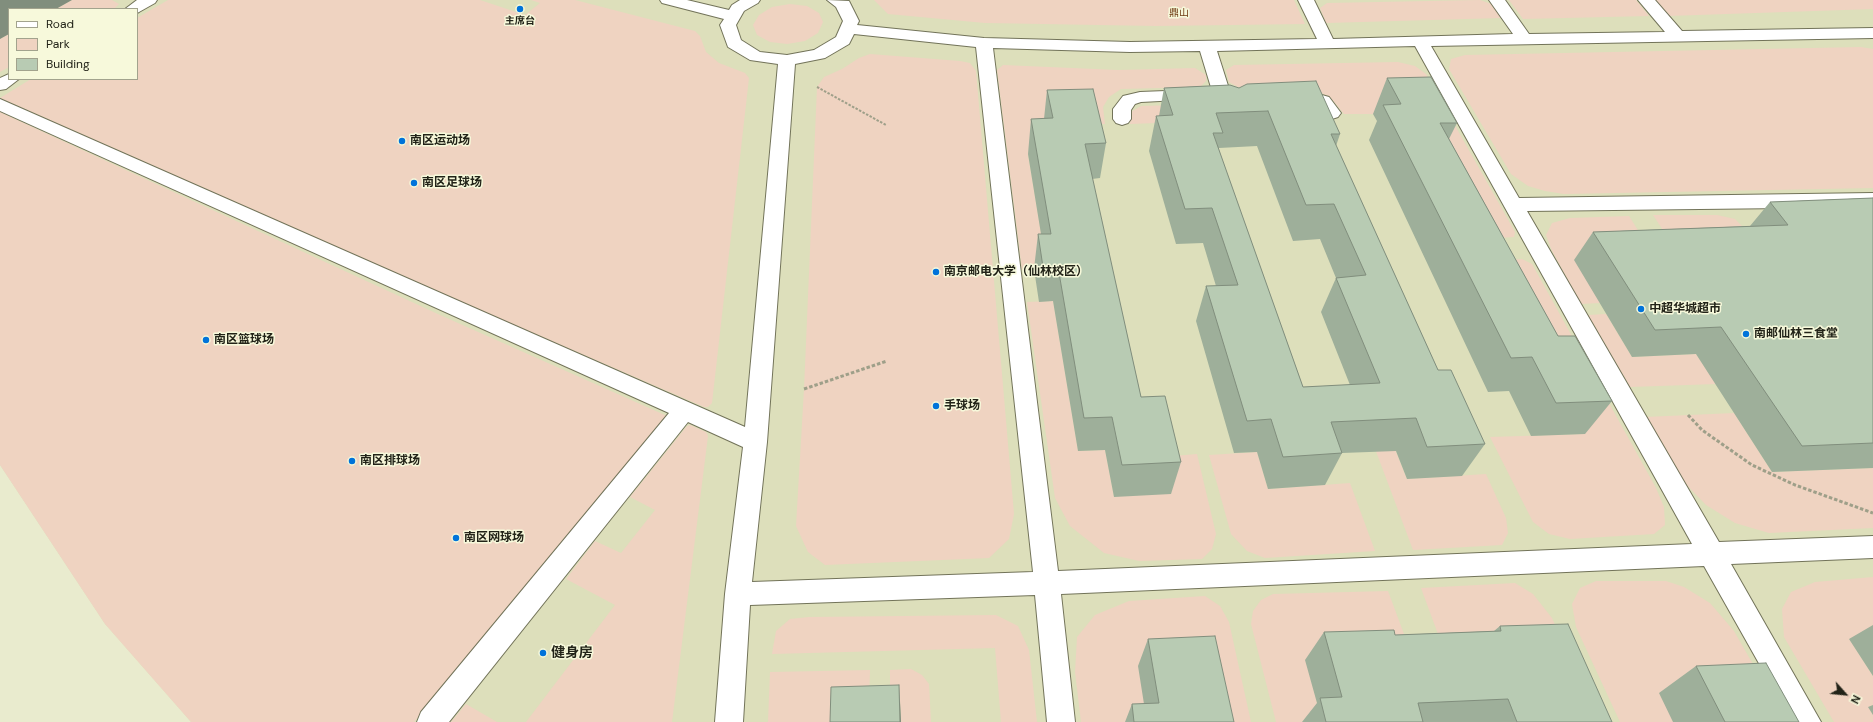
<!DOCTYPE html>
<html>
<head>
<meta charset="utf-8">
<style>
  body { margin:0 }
  #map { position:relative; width:1873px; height:722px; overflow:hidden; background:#e9ebce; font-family:"DM Sans",sans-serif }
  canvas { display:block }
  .legend { position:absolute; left:8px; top:8px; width:130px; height:72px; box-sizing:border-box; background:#f7f9db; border:1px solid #a2a38d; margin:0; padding:5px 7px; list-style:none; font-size:12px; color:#222318 }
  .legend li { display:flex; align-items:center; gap:8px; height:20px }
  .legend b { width:20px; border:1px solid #a2a38d }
  .north { position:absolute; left:1825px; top:674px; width:40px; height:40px; -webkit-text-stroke:3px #f7f9db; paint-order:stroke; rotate:117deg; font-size:11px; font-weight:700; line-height:16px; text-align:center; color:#222318 }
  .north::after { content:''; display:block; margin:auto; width:14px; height:18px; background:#222318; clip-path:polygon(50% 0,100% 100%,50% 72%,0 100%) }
</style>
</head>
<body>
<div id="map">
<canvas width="1873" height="722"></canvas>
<ul class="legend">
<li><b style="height:5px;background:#fff"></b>Road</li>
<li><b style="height:11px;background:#efd3c1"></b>Park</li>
<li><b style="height:11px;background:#b8cbb3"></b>Building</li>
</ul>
<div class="north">N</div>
</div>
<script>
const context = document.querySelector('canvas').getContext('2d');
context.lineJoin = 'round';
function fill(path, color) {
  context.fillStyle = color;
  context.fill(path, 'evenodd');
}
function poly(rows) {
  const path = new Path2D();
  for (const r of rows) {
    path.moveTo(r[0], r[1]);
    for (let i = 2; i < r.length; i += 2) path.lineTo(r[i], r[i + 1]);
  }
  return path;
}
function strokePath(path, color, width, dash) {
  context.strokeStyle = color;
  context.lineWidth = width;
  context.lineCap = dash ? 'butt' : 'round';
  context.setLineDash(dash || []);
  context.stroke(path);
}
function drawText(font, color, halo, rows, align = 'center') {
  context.font = font + ' "DM Sans","Noto Sans SC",sans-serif';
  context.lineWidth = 3;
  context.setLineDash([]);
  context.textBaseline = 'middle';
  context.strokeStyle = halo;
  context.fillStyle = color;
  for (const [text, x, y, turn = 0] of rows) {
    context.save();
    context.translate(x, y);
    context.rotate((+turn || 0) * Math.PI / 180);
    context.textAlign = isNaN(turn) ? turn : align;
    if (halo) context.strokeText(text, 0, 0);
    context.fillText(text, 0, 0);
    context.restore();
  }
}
fill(poly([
  [0,0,1873,0,1873,722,191,722,105,624,0,465],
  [9,9,137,9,137,79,9,79]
]), '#dddfbb');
fill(poly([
  [72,0,112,0,119,4,114,9,56,9],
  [168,0,480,0,525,15,540,3,531,0,575,0,695,31,700,36,706,52,719,63,745,73,749,78,712,403,708,407,704,407,480,310,0,98,31,79,137,79,137,18],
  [874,0,1294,0,1305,24,1156,26,985,23,888,14],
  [1480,0,1491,4,1501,18,1326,23,1320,8,1327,3],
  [1509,0,1636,0,1649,16,1523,19],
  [1655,0,1873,0,1873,9,1668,16],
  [790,4,807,6,819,13,823,22,818,33,805,41,787,44,770,42,757,35,753,25,759,15,772,7],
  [9,34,9,67,0,72,0,39],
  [1861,47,1873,49,1873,188,1564,194,1545,191,1528,186,1511,174,1449,69,1451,59,1465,55],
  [870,54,960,61,970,63,976,71,1014,514,1009,539,989,558,825,565,808,552,796,526,804,389,817,87,824,77,842,69,859,58],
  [1398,62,1415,66,1426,74,1515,232,1514,237,1466,240,1373,114,1344,114,1330,97,1315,90,1302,87,1238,87,1229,82,1226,70,1234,65],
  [1003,65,1118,70,1195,68,1206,75,1206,81,1200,87,1121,89,1109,97,1103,107,1105,124,1088,124,1028,155,1047,269,1022,270,997,70],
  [1211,104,1157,123,1130,124,1131,112,1141,106],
  [0,112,440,315,667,416,414,722,191,722,105,624,0,465],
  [1653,215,1717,215,1735,219,1746,230,1680,256],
  [1629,216,1655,257,1600,303,1581,304,1552,251,1546,235,1552,223,1570,218],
  [1522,259,1532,264,1656,488,1664,507,1665,525,1654,534,1570,539,1549,534,1533,522,1490,437,1584,434,1477,262],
  [1053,301,1078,451,1105,450,1114,497,1162,457,1197,454,1216,534,1212,549,1202,559,1139,561,1104,553,1070,526,1055,498,1027,302],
  [1606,314,1632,357,1696,354,1716,384,1630,387,1588,315],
  [1734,413,1772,472,1873,468,1873,528,1769,533,1735,523,1706,505,1681,479,1645,417],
  [690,425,706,432,708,436,672,722,526,722,615,605,566,579,595,541,621,553,655,510,630,497,687,426],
  [1390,437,1407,479,1486,474,1506,518,1508,533,1502,545,1413,550,1371,438],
  [1257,452,1268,489,1350,483,1375,551,1265,558,1247,551,1231,534,1209,455],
  [1873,577,1873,638,1850,640,1873,676,1873,707,1869,707,1873,715,1873,722,1834,722,1784,637,1782,609,1791,592,1815,582],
  [1596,581,1666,581,1684,587,1710,603,1734,631,1786,722,1620,722,1576,627,1572,604,1580,588],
  [1515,583,1533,594,1552,618,1599,722,1459,691,1421,588],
  [1388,591,1414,661,1306,660,1322,722,1276,722,1251,624,1253,611,1261,600,1273,594],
  [1205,596,1220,606,1229,622,1251,722,1081,722,1075,672,1077,637,1095,615,1129,601],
  [996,615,1018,626,1029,650,1037,722,1001,722,995,648,772,654,776,631,790,619,809,617],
  [911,669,922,675,929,684,931,722,901,722,900,702,890,702,890,670],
  [870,670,869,702,834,722,768,722,770,672],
  [466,704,497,722,451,722]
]), '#efd3c1');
const minor = poly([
  [137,0,157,0,155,3,139,12,137,13,137,9,125,9,137,0],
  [660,0,687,0,729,10,732,5,740,0,760,0,758,3,744,11,736,25,741,40,760,52,787,55,814,50,836,37,843,21,836,7,827,0,849,1,859,21,857,25,984,38,1130,42,1317,39,1298,0,1314,0,1333,39,1513,34,1489,0,1505,0,1529,34,1665,32,1638,0,1655,0,1682,31,1873,28,1873,38,1431,46,1519,198,1873,193,1873,207,1527,211,1719,542,1873,536,1873,558,1731,564,1821,722,1792,722,1704,566,1061,594,1075,722,1047,722,1035,595,750,605,743,722,715,722,725,594,743,447,688,422,449,722,417,722,421,712,669,413,0,111,0,99,745,427,778,64,750,60,728,47,720,25,724,19,662,3,660,0],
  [854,34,976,47,1033,572,752,582,767,442,795,64,825,58,849,44,854,34],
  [1415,46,1692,544,1058,571,993,48,1130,52,1200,51,1219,114,1222,118,1228,120,1234,118,1237,114,1217,51,1415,46],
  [9,74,9,79,19,79,6,89,0,90,0,78,9,74],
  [1192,90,1198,91,1201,95,1198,99,1141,102,1135,104,1131,110,1131,119,1128,123,1122,125,1116,123,1113,119,1113,109,1123,96,1140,92,1192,90],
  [1304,90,1329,97,1341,113,1338,117,1332,119,1326,117,1317,105,1298,99,1295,95,1298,91,1304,90]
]);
strokePath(minor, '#727359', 2);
strokePath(poly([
  [817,87,886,125]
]), '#9e9f89', 2, [2.5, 1.5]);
strokePath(poly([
  [804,389,887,361],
  [1688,415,1702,430,1752,465,1795,485,1873,513]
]), '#9e9f89', 3, [3.5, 2]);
fill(minor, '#fff');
fill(poly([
  [1387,78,1457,123,1449,139,1558,336,1612,401,1585,434,1531,436,1509,391,1488,392,1369,140,1377,121,1373,114],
  [1230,85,1340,134,1336,146,1438,370,1485,444,1462,476,1407,479,1396,451,1342,453,1325,485,1268,489,1257,452,1234,453,1196,321,1206,286,1216,286,1203,243,1176,244,1149,151,1156,116,1159,116,1164,88],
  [1257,146,1293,241,1320,239,1336,278,1321,312,1350,385,1303,387,1218,149,1219,148],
  [1047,90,1106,143,1100,178,1092,179,1141,397,1181,462,1171,494,1114,497,1105,450,1078,451,1053,301,1039,302,1034,269,1038,234,1041,234,1028,154,1031,119,1044,119],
  [1873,198,1873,468,1772,472,1696,354,1632,357,1574,260,1593,232,1750,226,1770,202],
  [1873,625,1873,676,1849,639],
  [1500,626,1612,722,1302,722,1317,703,1305,660,1324,632,1395,635,1494,631],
  [1148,639,1234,722,1125,722,1132,704,1144,704,1138,666],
  [1696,666,1799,722,1673,722,1659,693],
  [1873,705,1873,715,1868,707]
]), '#9eaf9a');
fill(poly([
  [0,0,72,0,56,9,9,9,9,34,0,39],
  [899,685,900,701,901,722,900,722]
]), '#818e7d');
const building = poly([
  [1431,77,1457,123,1440,123,1558,336,1575,336,1612,401,1556,403,1532,357,1511,358,1383,105,1401,104,1387,78,1431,77],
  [1316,81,1340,134,1331,134,1438,370,1451,370,1485,444,1427,447,1416,418,1331,422,1342,453,1283,457,1271,419,1247,421,1206,286,1238,285,1212,208,1185,209,1156,116,1173,115,1164,88,1230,85,1239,88,1247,84,1316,81],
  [1268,111,1306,205,1334,204,1366,275,1336,278,1380,383,1303,387,1213,133,1223,133,1216,113,1268,111],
  [1093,89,1106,143,1085,144,1141,397,1165,396,1181,462,1122,465,1112,417,1084,418,1058,267,1043,267,1038,234,1051,234,1031,119,1053,118,1047,90,1093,89],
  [1873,198,1873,443,1802,446,1721,327,1655,330,1593,232,1788,225,1770,202,1873,198],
  [1568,624,1612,722,1517,722,1508,699,1418,703,1423,722,1326,722,1320,698,1342,697,1324,632,1394,630,1395,635,1501,631,1500,626,1568,624],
  [1215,636,1234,722,1134,722,1132,704,1159,703,1148,639,1215,636],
  [1766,663,1799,722,1725,722,1696,666,1766,663],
  [899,685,900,722,830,722,831,687,899,685]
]);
fill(building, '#b8cbb3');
strokePath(building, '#818e7d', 1);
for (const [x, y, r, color] of [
  [520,9,4,"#0073da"],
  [402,141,4,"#0073da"],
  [414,183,4,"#0073da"],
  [936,272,4,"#0073da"],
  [1641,309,4,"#0073da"],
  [1746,334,4,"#0073da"],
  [206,340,4,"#0073da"],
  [936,406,4,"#0073da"],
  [352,461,4,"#0073da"],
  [456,538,4,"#0073da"],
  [543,653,4,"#0073da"]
]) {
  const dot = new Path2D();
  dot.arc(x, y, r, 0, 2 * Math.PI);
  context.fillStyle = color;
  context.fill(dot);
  strokePath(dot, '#f7f9db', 1.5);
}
drawText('10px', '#6f3a12', '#f7f9db', [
  ["鼎山",1179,13]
]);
drawText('bold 10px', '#222318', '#f7f9db', [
  ["主席台",520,21]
]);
drawText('bold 12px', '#222318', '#f7f9db', [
  ["南区运动场",410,141],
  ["南区足球场",422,183],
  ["南京邮电大学（仙林校区）",944,272],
  ["中超华城超市",1649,309],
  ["南邮仙林三食堂",1754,334],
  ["南区篮球场",214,340],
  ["手球场",944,406],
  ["南区排球场",360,461],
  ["南区网球场",464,538]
], 'left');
drawText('bold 14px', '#222318', '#f7f9db', [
  ["健身房",551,653]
], 'left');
</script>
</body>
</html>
